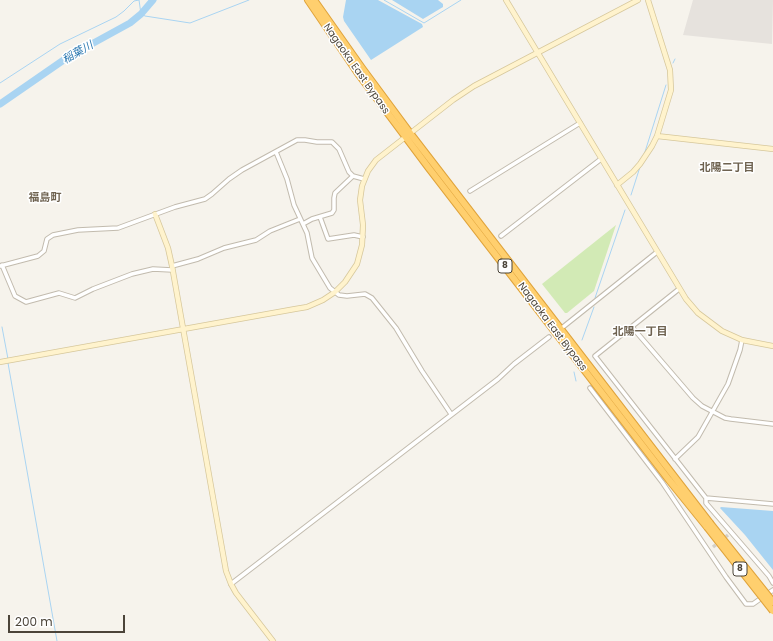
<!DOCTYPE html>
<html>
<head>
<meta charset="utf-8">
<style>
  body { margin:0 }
  #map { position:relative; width:773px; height:641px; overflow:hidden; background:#f6f3ec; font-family:Poppins,sans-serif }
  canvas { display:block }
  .scale { position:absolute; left:8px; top:615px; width:117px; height:18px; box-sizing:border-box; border:2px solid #4b4439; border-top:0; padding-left:5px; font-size:12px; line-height:14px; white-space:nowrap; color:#4b4439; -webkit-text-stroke:3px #fff; paint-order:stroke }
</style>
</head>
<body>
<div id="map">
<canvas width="773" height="641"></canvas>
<div class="scale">200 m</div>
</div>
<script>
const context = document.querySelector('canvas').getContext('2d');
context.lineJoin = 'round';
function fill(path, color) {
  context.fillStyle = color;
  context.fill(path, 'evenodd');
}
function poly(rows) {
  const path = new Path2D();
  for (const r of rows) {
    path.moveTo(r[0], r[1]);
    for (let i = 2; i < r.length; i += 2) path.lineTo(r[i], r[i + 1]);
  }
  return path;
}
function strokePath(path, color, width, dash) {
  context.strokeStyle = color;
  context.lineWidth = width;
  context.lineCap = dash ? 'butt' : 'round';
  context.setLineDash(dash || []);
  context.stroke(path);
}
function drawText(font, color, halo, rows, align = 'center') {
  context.font = font + ' Poppins,"Noto Sans JP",sans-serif';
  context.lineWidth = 3;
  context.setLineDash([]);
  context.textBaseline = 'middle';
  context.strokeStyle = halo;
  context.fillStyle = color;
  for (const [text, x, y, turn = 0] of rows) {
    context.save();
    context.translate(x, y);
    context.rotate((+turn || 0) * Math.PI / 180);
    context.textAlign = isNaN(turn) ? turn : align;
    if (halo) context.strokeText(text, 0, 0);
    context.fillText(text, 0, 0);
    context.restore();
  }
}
fill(poly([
  [693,0,773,0,772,44,683,35]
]), '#e6e2dd');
fill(poly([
  [616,225,594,291,567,313,565,313,542,284]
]), '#d2eab5');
fill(poly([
  [346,0,378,0,422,24,423,27,371,60,344,21,343,17],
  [392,0,438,0,443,4,443,7,423,19],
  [721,507,773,511,773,570,745,535,720,508]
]), '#a9d4f2');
strokePath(poly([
  [384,0,424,23,461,0],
  [673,63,675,59],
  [0,83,60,44,116,17,124,11,134,1,139,0,141,14,145,16,190,23,249,0],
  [644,155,666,85],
  [631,195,640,167],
  [595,298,625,210],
  [2,327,8,359],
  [582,340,594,307],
  [8,363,57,641],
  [574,372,576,381]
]), '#a9d4f2', 1);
strokePath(poly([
  [0,104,68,57,130,23,141,14,153,0]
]), '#a9d4f2', 7);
strokePath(poly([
  [713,547,728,535]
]), '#d4d0c8', 3.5, [3.5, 2]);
const street = poly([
  [276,152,287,179,294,205,307,233,312,258,330,288,339,295,347,296,365,294,372,298,396,328,422,371,451,414],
  [470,191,580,123],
  [320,217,328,239,354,235,363,237],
  [303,224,312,219,332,213,334,210,334,198,335,193,353,176],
  [501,236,601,159],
  [2,265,15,296,26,302,59,293,75,298,93,289,132,274,153,269,172,270],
  [0,266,38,256,44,251,47,239,53,235,78,230,118,228,175,207,205,199,212,194,229,179,242,170,297,140,305,140,317,142,332,142,339,149,349,172,353,176,364,179],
  [172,266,198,259,224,248,256,240,270,231,300,219],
  [679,289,595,356,706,498,706,503,769,576,773,583],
  [563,327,657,252],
  [632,327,693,398,702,406,725,418,731,419,773,424],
  [590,388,662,482,726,577,746,604,753,604,773,590],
  [675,459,698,437,728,384,740,350,742,340],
  [706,498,773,504],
  [231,584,498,379,514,364,549,337]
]);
const secondary = poly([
  [506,0,686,299,698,313,722,331,742,340,773,346],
  [657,136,773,149],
  [617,185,633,172,640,164,652,146,657,136,671,90,670,70,648,0],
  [155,214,168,248,172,266,226,571,231,584,236,593,273,641],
  [0,362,295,309,307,307,323,300,335,292,345,282,357,264,362,245,363,225,360,200,362,186,368,171,376,160,453,100,474,86,638,0]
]);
const highway = poly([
  [308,0,357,72,428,167,669,480,707,527],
  [314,0,362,68,410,133,710,523]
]);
strokePath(street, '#c2bbae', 5.5);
strokePath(secondary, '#d6c79b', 6);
strokePath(highway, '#e0a43c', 8);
strokePath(street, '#fff', 3.5);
strokePath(secondary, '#fff3cd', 4.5);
strokePath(highway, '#ffcf6e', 6);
const highwayBridge = poly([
  [710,523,773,602],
  [707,527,773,611]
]);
strokePath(highwayBridge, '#e0a43c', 8, []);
strokePath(highwayBridge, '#ffcf6e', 6);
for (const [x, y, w] of [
  [505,266,14],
  [740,569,14]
]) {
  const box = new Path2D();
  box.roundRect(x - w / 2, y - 7, w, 14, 3);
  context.fillStyle = '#fff';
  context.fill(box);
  strokePath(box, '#4b4439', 1);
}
drawText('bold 9px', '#4b4439', null, [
  ["8",505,266],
  ["8",740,569]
]);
drawText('10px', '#4b4439', '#fff', [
  ["Nagaoka East Bypass",356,69,55],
  ["Nagaoka East Bypass",552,327,53]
]);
drawText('italic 11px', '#2e7ab2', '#fff', [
  ["稲葉川",78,53,-30]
]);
drawText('bold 11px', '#6e6250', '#fff', [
  ["北陽二丁目",727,168],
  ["福島町",45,198],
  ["北陽一丁目",640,332]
]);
</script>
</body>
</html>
